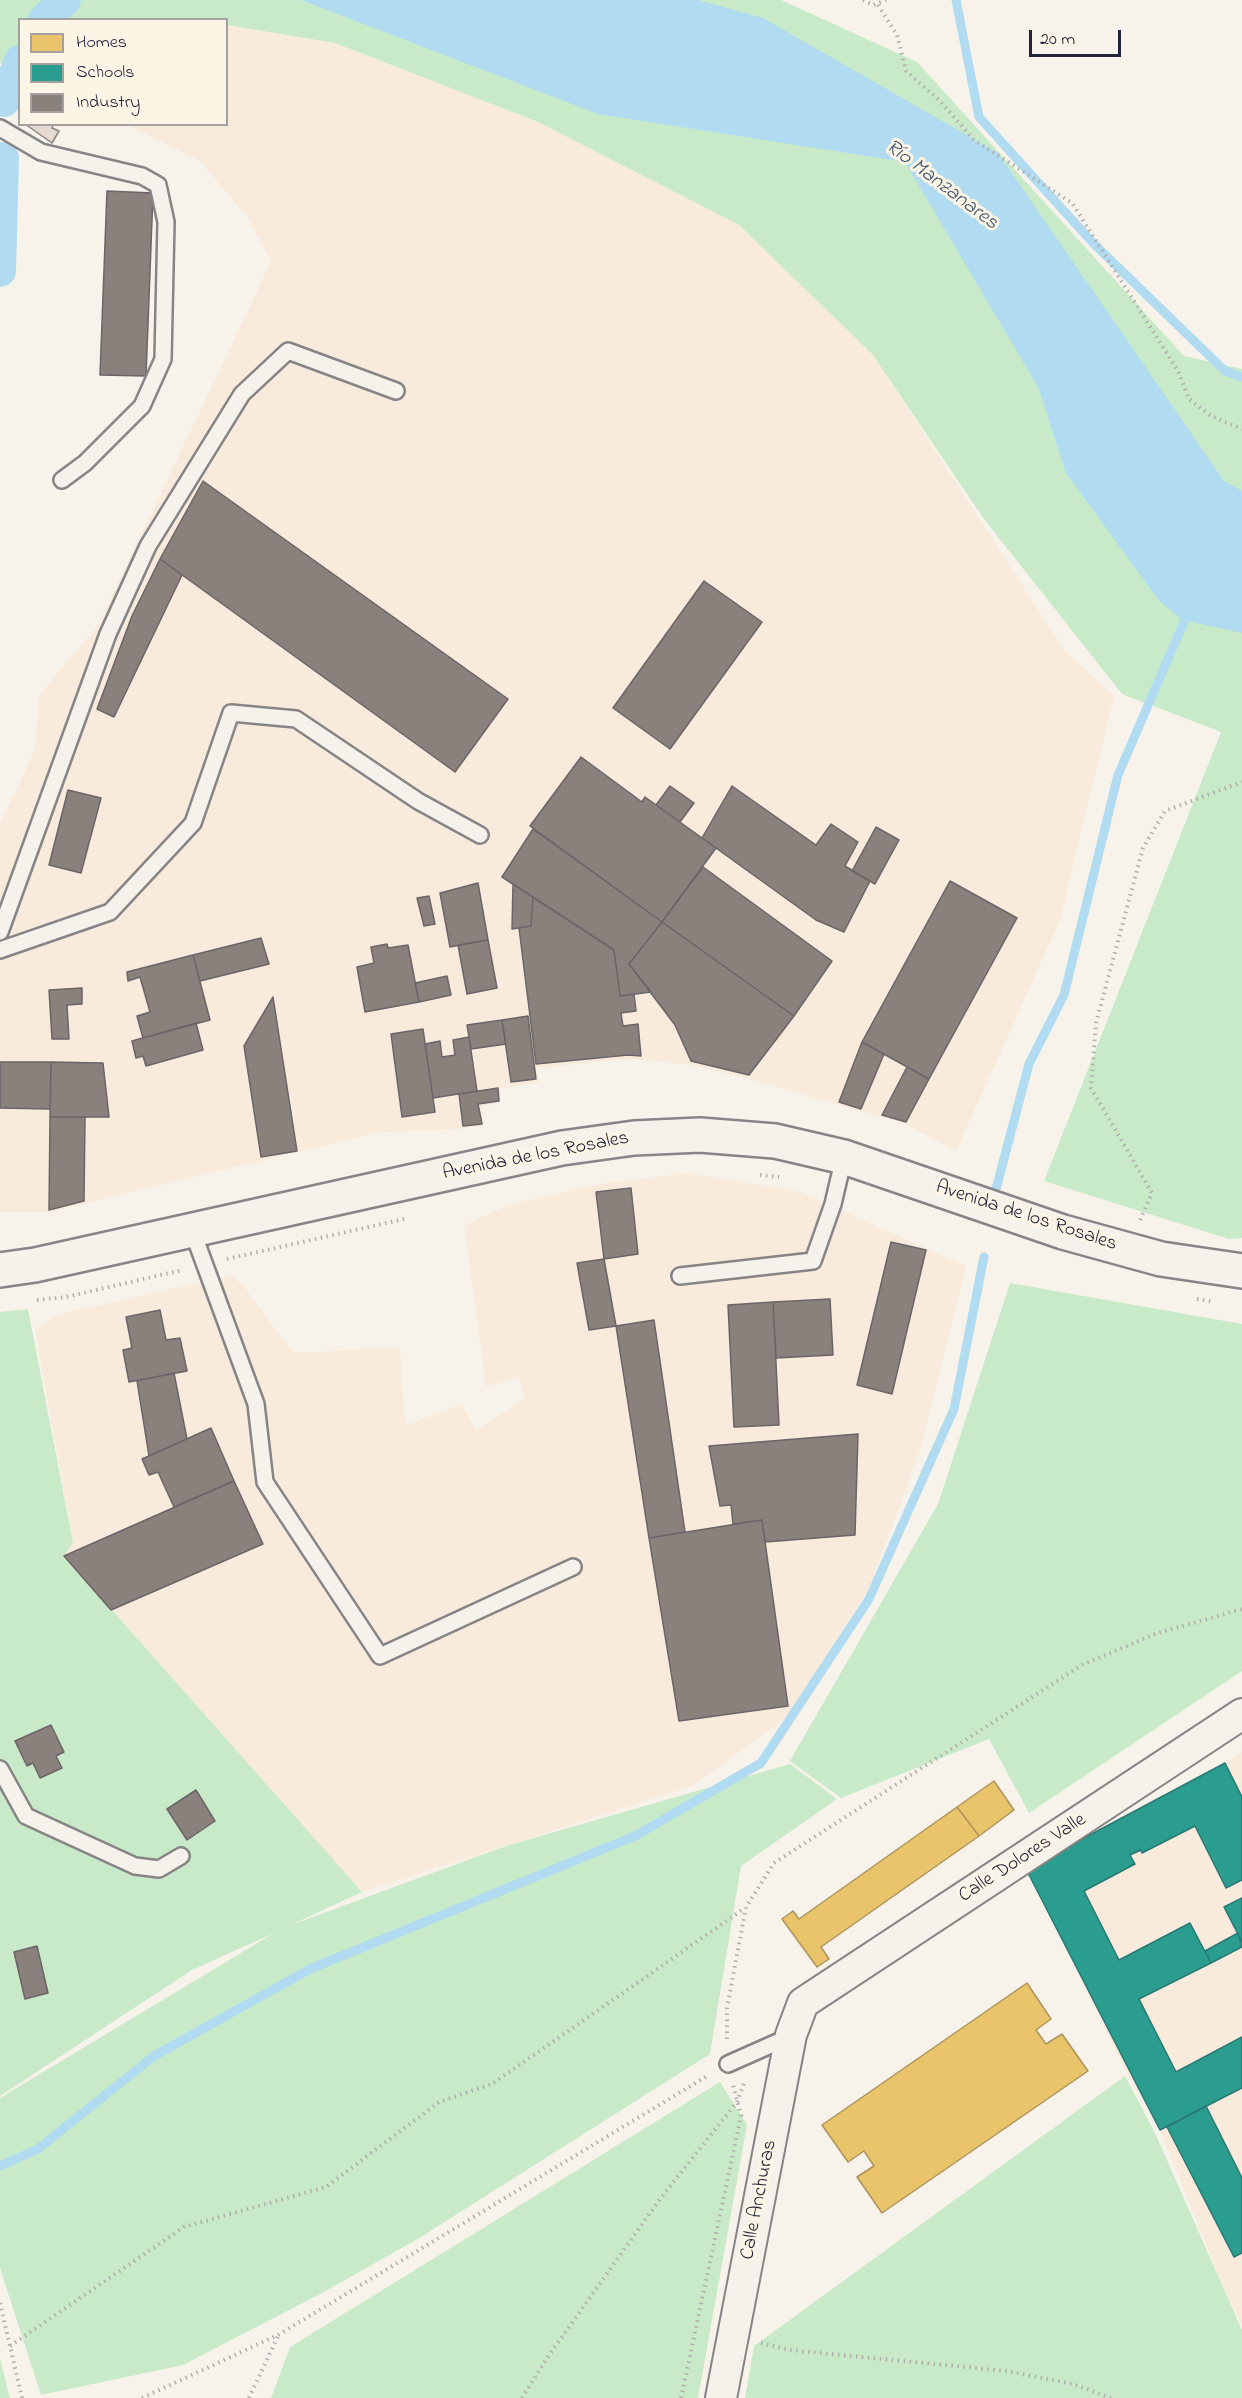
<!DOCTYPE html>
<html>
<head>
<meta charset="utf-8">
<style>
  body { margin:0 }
  #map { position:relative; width:1242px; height:2398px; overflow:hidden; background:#f7f3ea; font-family:"Indie Flower",sans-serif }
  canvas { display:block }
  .legend { position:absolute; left:18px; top:18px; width:210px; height:108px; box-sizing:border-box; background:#fcf5e5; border:2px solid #a5a1a1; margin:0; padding:8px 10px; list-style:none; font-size:18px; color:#22223b }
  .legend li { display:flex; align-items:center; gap:12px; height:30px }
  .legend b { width:30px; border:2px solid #a5a1a1 }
  .scale { position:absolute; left:1029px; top:30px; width:92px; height:27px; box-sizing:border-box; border:3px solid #22223b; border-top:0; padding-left:8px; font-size:18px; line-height:21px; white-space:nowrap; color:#22223b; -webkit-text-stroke:4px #fcf5e5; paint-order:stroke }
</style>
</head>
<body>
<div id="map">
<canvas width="1242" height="2398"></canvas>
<ul class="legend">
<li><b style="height:16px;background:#e9c46a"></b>Homes</li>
<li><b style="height:16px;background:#2a9d8f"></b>Schools</li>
<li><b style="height:16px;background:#8a817c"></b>Industry</li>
</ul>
<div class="scale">20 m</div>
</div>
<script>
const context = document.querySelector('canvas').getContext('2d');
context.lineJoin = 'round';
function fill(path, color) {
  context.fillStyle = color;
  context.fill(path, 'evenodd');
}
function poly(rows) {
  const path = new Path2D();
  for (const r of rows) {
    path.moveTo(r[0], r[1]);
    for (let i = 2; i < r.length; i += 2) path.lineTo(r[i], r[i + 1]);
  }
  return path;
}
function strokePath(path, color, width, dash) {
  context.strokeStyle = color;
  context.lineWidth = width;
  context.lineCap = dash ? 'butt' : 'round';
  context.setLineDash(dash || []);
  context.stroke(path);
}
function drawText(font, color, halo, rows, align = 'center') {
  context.font = font + ' "Indie Flower",sans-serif';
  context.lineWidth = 6;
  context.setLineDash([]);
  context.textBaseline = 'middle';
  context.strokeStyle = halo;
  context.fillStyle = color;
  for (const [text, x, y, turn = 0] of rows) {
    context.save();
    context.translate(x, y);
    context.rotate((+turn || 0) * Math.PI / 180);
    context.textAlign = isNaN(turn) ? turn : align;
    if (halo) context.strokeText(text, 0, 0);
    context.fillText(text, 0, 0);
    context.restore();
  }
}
fill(poly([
  [227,25,335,43,538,122,739,225,872,354,1065,651,1114,696,1060,920,956,1151,905,1124,749,1079,693,1065,628,1059,537,1068,539,1082,500,1089,500,1102,482,1107,484,1125,463,1129,380,1132,50,1212,0,1212,0,824,35,750,39,695,97,627,271,262,249,219,200,161,128,125,226,124],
  [687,1173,798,1191,966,1266,921,1447,870,1586,789,1716,692,1786,362,1892,61,1556,73,1543,35,1329,56,1315,231,1275,245,1288,293,1353,400,1347,405,1426,461,1404,476,1430,524,1400,519,1376,486,1387,464,1226,508,1205,598,1184],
  [1242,1751,1242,2325,1224,2289,1160,2130,1126,2071,1026,1869,1225,1763]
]), '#f8ebdc');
fill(poly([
  [0,0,781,0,917,62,1184,356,1242,369,1242,1238,1229,1239,1044,1181,1221,732,1122,694,984,519,872,354,739,225,538,122,335,43,227,25,226,20,20,20,19,72,0,63],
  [1010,1283,1242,1324,1242,1671,1029,1813,989,1739,841,1798,790,1761,938,1504],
  [28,1309,73,1543,64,1556,362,1892,291,1925,506,1846,790,1764,837,1799,741,1866,710,2054,416,2240,322,2293,183,2365,41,2395,0,2268,0,2098,274,1933,192,1970,0,2096,0,1312],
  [1125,2076,1155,2133,1242,2330,1242,2398,745,2398,754,2346],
  [720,2082,747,2125,698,2398,271,2398,290,2347],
  [0,2359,10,2398,0,2398]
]), '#c9eac8');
fill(poly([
  [301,0,698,0,763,18,998,153,1224,481,1242,491,1242,633,1183,620,1160,602,1066,473,1038,387,905,162,598,114]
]), '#b0dbf0');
const homes = poly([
  [994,1781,1014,1810,979,1836,957,1807,994,1781],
  [957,1807,979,1836,821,1947,829,1959,817,1967,782,1919,793,1911,799,1919,957,1807],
  [1027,1983,1051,2019,1036,2030,1046,2044,1062,2034,1088,2071,882,2213,857,2177,874,2166,864,2151,848,2162,822,2125,1027,1983]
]);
fill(homes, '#e9c46a');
strokePath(homes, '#ad935c', 1.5);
const schools = poly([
  [1225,1763,1242,1797,1242,1880,1226,1888,1195,1826,1142,1853,1141,1850,1130,1855,1135,1864,1084,1891,1119,1960,1190,1923,1211,1963,1139,1999,1176,2072,1242,2037,1242,2088,1160,2130,1026,1869,1225,1763],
  [1242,1898,1242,1942,1224,1907,1242,1898],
  [1238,1933,1242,1947,1211,1963,1205,1951,1238,1933],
  [1206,2106,1242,2178,1242,2253,1234,2257,1167,2127,1206,2106]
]);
fill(schools, '#2a9d8f');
strokePath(schools, '#287876', 1.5);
const industry = poly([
  [107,191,153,193,146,376,100,375,107,191],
  [203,481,508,699,455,772,160,559,203,481],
  [160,559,182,575,114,717,97,709,132,616,160,559],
  [704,581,762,622,670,749,613,708,704,581],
  [581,757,642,802,645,797,716,848,662,922,530,826,581,757],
  [670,786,694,803,680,822,656,805,670,786],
  [732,786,816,845,831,824,858,842,845,866,870,881,844,932,816,920,702,838,732,786],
  [68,790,101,798,81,873,49,865,68,790],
  [876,827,899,840,875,884,852,871,876,827],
  [533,829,662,922,629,964,651,992,620,996,614,950,502,877,533,829],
  [703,867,832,961,794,1016,662,922,703,867],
  [950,881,1017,918,929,1079,862,1042,950,881],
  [478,883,488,940,450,947,440,893,478,883],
  [513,884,533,897,531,926,512,929,513,884],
  [429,896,435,924,424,926,417,898,429,896],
  [533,897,614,950,620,996,634,994,636,1011,621,1013,623,1026,638,1024,641,1056,628,1055,536,1064,519,928,531,926,533,897],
  [662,922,794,1016,749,1075,691,1061,675,1025,629,964,662,922],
  [261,938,269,964,200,981,193,955,261,938],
  [488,940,497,988,467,994,458,945,488,940],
  [387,944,388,948,408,945,419,1002,365,1012,357,967,374,963,371,947,387,944],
  [193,955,210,1020,143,1038,137,1016,150,1012,140,977,128,981,127,972,193,955],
  [447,976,451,995,419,1002,415,983,447,976],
  [82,988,82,1004,67,1005,69,1039,52,1039,49,990,82,988],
  [273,997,297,1151,261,1157,244,1046,273,997],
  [528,1016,536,1079,511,1082,502,1020,528,1016],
  [502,1020,506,1044,471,1049,467,1025,502,1020],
  [196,1023,203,1050,146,1066,143,1056,136,1058,132,1041,196,1023],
  [423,1029,435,1112,402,1117,391,1034,423,1029],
  [469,1037,477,1091,433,1098,425,1044,440,1041,442,1057,455,1055,453,1040,469,1037],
  [862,1042,884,1054,861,1109,839,1102,862,1042],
  [0,1062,51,1062,50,1109,0,1108,0,1062],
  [51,1062,103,1063,109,1117,50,1117,51,1062],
  [907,1067,929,1079,906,1122,882,1115,907,1067],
  [498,1088,499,1101,478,1104,482,1124,463,1126,459,1094,498,1088],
  [50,1117,85,1117,84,1201,49,1210,50,1117],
  [631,1188,638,1254,604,1259,596,1192,631,1188],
  [891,1242,926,1250,892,1394,857,1385,891,1242],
  [604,1259,616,1326,589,1330,577,1263,604,1259],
  [830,1299,833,1355,776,1358,773,1302,830,1299],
  [773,1302,779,1425,734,1427,728,1305,773,1302],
  [160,1310,166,1340,180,1338,187,1371,129,1382,123,1350,132,1348,126,1317,160,1310],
  [654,1320,685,1532,649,1538,616,1326,654,1320],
  [174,1373,187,1439,149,1456,137,1381,174,1373],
  [211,1428,234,1481,174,1507,158,1472,149,1475,142,1459,211,1428],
  [858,1434,855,1535,765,1542,762,1520,733,1524,731,1505,720,1506,709,1446,858,1434],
  [234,1481,263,1544,111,1610,64,1556,234,1481],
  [762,1520,788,1706,679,1721,649,1538,762,1520],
  [51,1725,64,1752,56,1756,62,1768,40,1778,33,1763,27,1766,15,1741,51,1725],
  [196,1790,215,1821,187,1840,167,1809,196,1790],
  [37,1946,48,1993,25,1999,14,1952,37,1946]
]);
fill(industry, '#8a817c');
strokePath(industry, '#6b6468', 1.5);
strokePath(poly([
  [956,0,979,117,1093,243,1225,371,1242,377],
  [996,1189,1029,1064,1064,995,1118,775,1189,610],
  [0,2166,38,2149,154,2056,310,1969,635,1836,761,1763,869,1599,954,1409,984,1257]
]), '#b0dbf0', 9);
strokePath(poly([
  [44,20,65,0],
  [4,101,20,61],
  [0,271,3,158]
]), '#b0dbf0', 32);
const building = poly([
  [25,124,54,124,52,128,59,131,52,143,25,124]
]);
fill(building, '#e6dad1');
strokePath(building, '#868485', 1.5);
const lane = poly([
  [0,128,41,152,142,176,158,185,166,222,163,359,142,406,85,463,62,480],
  [0,932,108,634,148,546,242,394,288,351,396,391],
  [0,950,110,912,193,823,231,713,296,719,418,801,480,835],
  [192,1230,256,1404,265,1482,380,1656,573,1567],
  [680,1276,813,1261,833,1204,844,1157],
  [0,1769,26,1816,135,1866,159,1869,181,1856],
  [728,2064,791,2036]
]);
const street = poly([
  [721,2398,791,2035,803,2003,1242,1714]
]);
const secondary = poly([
  [0,1270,35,1265,562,1148,634,1138,700,1135,775,1141,844,1157,1063,1232,1161,1259,1242,1271]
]);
strokePath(lane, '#868485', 20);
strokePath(street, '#868485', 34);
strokePath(secondary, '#868485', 38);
strokePath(poly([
  [863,0,873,5,886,0],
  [878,5,897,35,906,71,939,100,974,140,1072,203,1178,371,1189,399,1211,416,1242,429],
  [760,1175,779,1177],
  [1140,1220,1152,1193,1091,1088,1096,1023,1143,848,1165,811,1242,782],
  [227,1259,404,1219],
  [1197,1299,1214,1302],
  [37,1300,66,1297,182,1270],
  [727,2039,727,2008,746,1907,774,1863,1082,1665,1155,1634,1242,1609],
  [0,2303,22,2398],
  [761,2343,790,2350,1006,2371,1073,2384,1111,2398],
  [10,2346,184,2227,326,2187,439,2102,492,2084,745,1908],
  [142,2398,278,2335,709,2075],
  [249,2398,278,2336],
  [522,2398,547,2358,660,2199,737,2102,744,2083],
  [681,2398,741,2116,733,2085]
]), '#b0aead', 4, [1.5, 4.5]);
strokePath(lane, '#f5f2ec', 15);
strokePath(street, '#f5f2ec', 30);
strokePath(secondary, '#f5f2ec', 33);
drawText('20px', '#22223b', '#fcf5e5', [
  ["Avenida de los Rosales",536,1157,-11],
  ["Avenida de los Rosales",1026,1217,18],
  ["Calle Dolores Valle",1023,1859,-33],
  ["Calle Anchuras",760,2200,-79]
]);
drawText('italic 21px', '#435772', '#fcf5e5', [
  ["Río Manzanares",941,186,37]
]);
</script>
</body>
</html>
